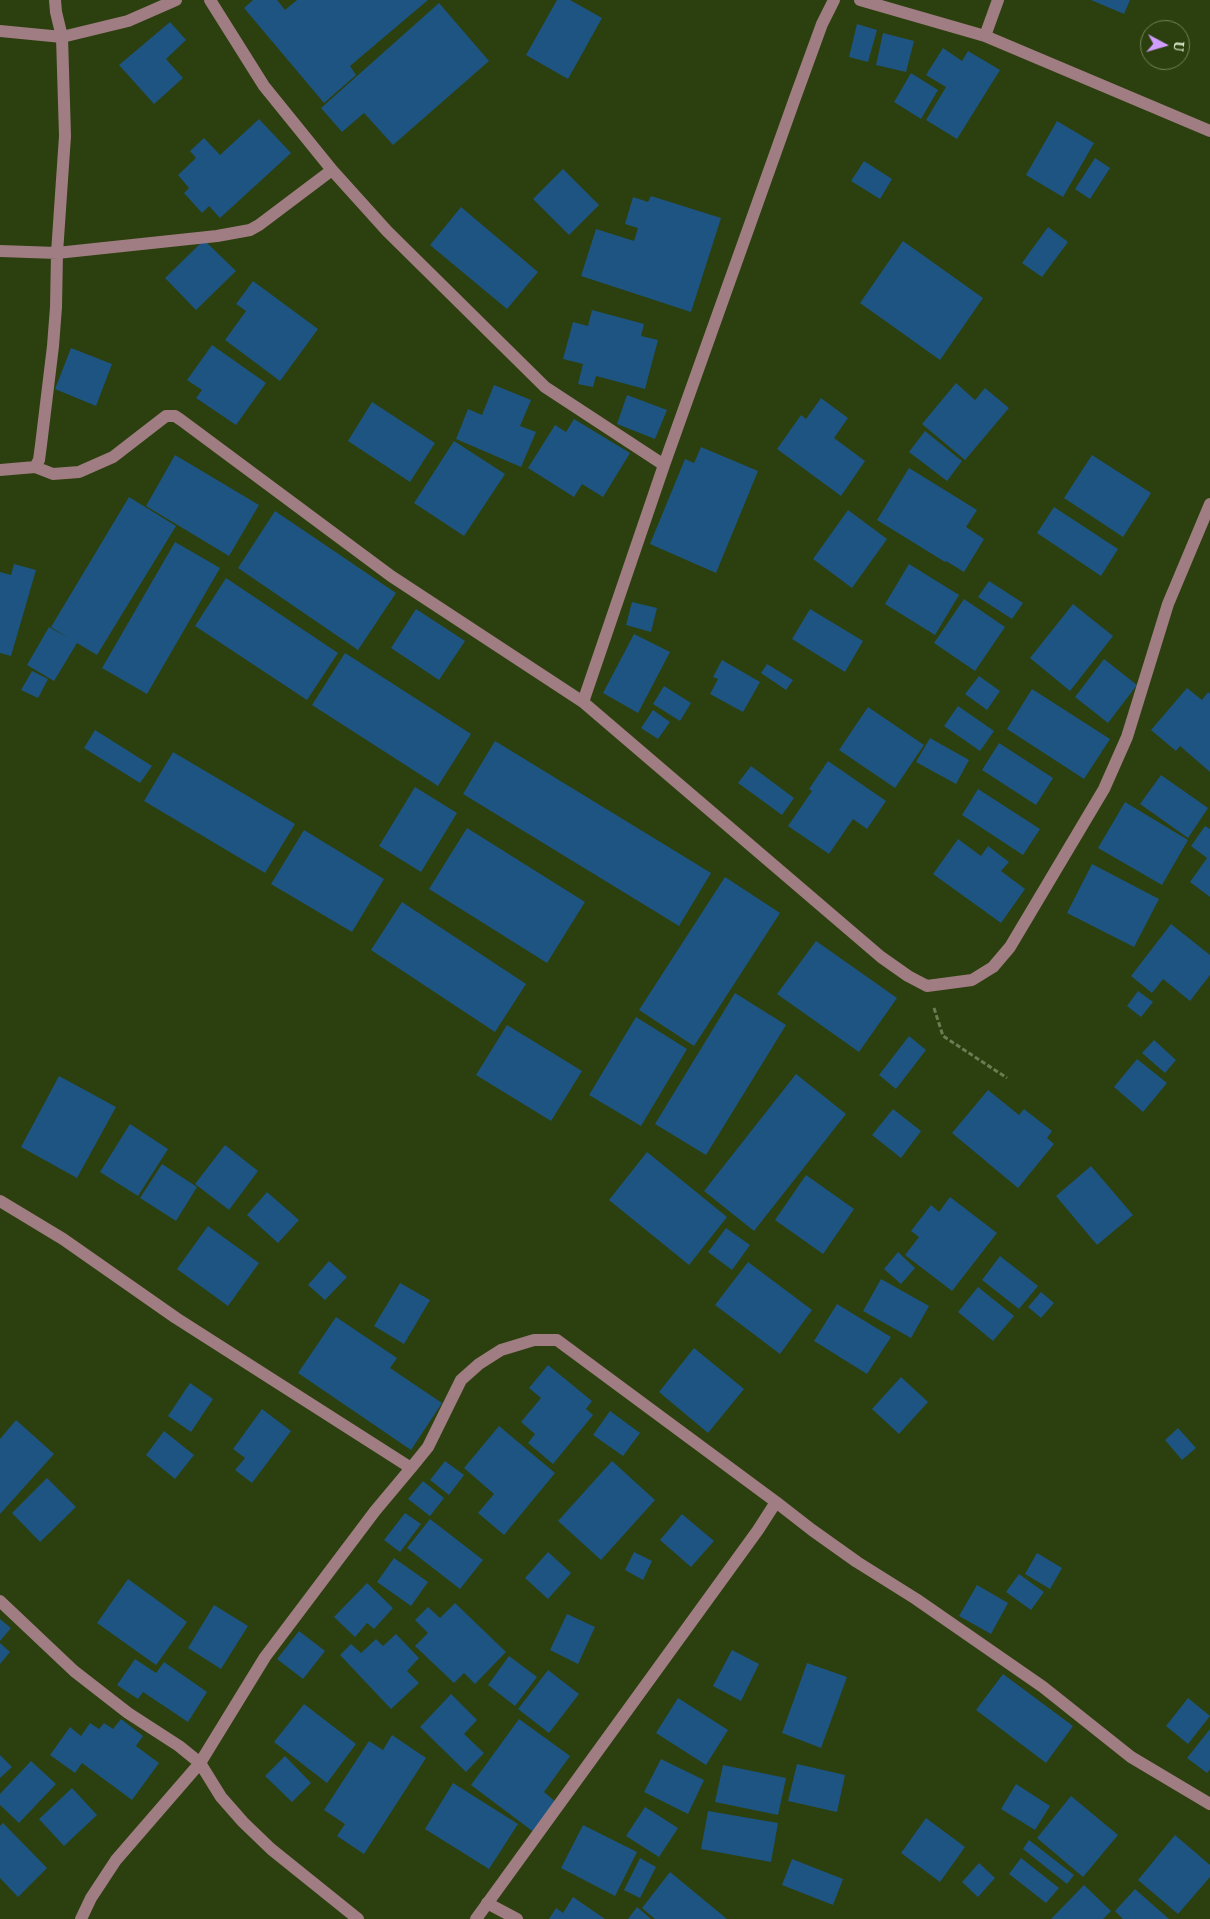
<!DOCTYPE html>
<html>
<head>
<meta charset="utf-8">
<style>
  body { margin:0 }
  #map { position:relative; width:1210px; height:1919px; overflow:hidden; background:#2c3f0e; font-family:"Noto Serif",serif }
  canvas { display:block }
  .north { position:absolute; left:1140px; top:20px; width:50px; height:50px; box-sizing:border-box; background:#2c3f0e; border:1px solid #728358; border-radius:50%; rotate:96deg; font-size:14px; font-weight:700; line-height:20px; text-align:center; color:#dae9c8 }
  .north::after { content:''; display:block; margin:auto; width:18px; height:22px; background:#d19dfe; clip-path:polygon(50% 0,100% 100%,50% 72%,0 100%) }
</style>
</head>
<body>
<div id="map">
<canvas width="1210" height="1919"></canvas>
<div class="north">U</div>
</div>
<script>
const context = document.querySelector('canvas').getContext('2d');
context.lineJoin = 'round';
function fill(path, color) {
  context.fillStyle = color;
  context.fill(path, 'evenodd');
}
function poly(rows) {
  const path = new Path2D();
  for (const r of rows) {
    path.moveTo(r[0], r[1]);
    for (let i = 2; i < r.length; i += 2) path.lineTo(r[i], r[i + 1]);
  }
  return path;
}
function strokePath(path, color, width, dash) {
  context.strokeStyle = color;
  context.lineWidth = width;
  context.lineCap = dash ? 'butt' : 'round';
  context.setLineDash(dash || []);
  context.stroke(path);
}
fill(poly([
  [253,0,277,0,285,10,297,0,428,0,350,66,356,75,324,103,244,8],
  [557,0,570,0,602,18,568,79,526,55],
  [1091,0,1130,0,1124,14],
  [439,3,489,61,393,145,364,113,342,132,321,108],
  [170,22,186,40,166,59,183,78,154,104,119,65],
  [857,24,877,30,868,62,849,57],
  [883,33,914,41,906,72,876,65],
  [943,48,962,61,968,51,1000,70,957,139,926,120,946,87,926,75],
  [911,73,938,90,921,119,894,102],
  [259,119,291,153,220,218,209,206,202,213,184,193,189,188,178,175,196,158,190,151,204,138,220,155],
  [1057,121,1094,143,1063,197,1026,175],
  [1095,158,1110,168,1090,199,1075,189],
  [864,161,892,179,880,199,851,181],
  [563,169,599,205,569,235,533,199],
  [651,196,721,218,691,312,581,276,596,229,634,241,638,228,625,224,633,197,648,202],
  [461,207,538,272,507,309,430,245],
  [1048,227,1068,242,1042,277,1022,263],
  [204,240,236,271,196,310,165,278],
  [903,241,983,298,940,360,860,303],
  [253,281,318,329,280,381,225,340,246,311,236,304],
  [592,310,644,324,641,336,658,340,645,389,596,376,593,387,578,384,583,364,563,359,573,322,588,326],
  [212,345,266,383,236,425,196,398,202,390,187,380],
  [71,348,112,364,96,406,55,389],
  [956,383,975,400,985,388,1009,408,965,460,922,424],
  [494,385,531,400,520,426,536,432,521,467,456,439,468,409,482,415],
  [627,395,667,410,655,439,617,424],
  [821,398,848,418,834,438,865,461,841,496,777,449,801,415,806,419],
  [372,402,435,443,410,482,348,441],
  [574,419,630,453,603,497,582,484,574,497,528,468,555,425,566,432],
  [925,431,962,461,947,481,909,452],
  [454,441,505,474,464,536,414,503],
  [701,447,758,471,716,573,650,544,685,459,694,463],
  [175,455,259,505,229,556,146,506],
  [1092,455,1151,493,1123,537,1064,498],
  [909,468,977,510,966,527,984,539,964,572,946,561,945,562,877,520],
  [129,497,176,526,97,655,77,643,54,681,27,665,49,627,68,638,51,627],
  [1054,507,1118,549,1101,576,1037,533],
  [848,510,887,539,852,588,813,559],
  [275,511,396,593,358,650,238,568],
  [175,542,220,568,147,694,102,668],
  [14,564,36,570,11,656,0,653,0,572,11,575],
  [909,564,959,595,935,635,885,604],
  [226,578,338,653,307,700,195,626],
  [989,581,1023,603,1012,619,978,597],
  [964,599,1005,627,975,671,934,643],
  [632,602,657,608,651,632,626,625],
  [1073,604,1113,636,1070,691,1030,658],
  [416,609,465,641,439,680,391,648],
  [810,609,863,641,845,672,792,639],
  [634,634,670,652,638,713,603,693],
  [345,653,471,734,438,786,312,705],
  [1104,659,1137,685,1108,723,1075,697],
  [722,660,760,682,743,712,710,694,718,679,713,677],
  [767,664,793,680,786,690,761,673],
  [32,671,48,679,38,698,21,690],
  [979,676,1000,691,987,710,965,694],
  [664,686,691,703,680,721,653,704],
  [1187,688,1202,700,1208,692,1210,694,1210,772,1180,746,1176,751,1151,730],
  [1032,689,1110,739,1084,779,1007,729],
  [958,706,994,731,980,751,944,726],
  [868,707,924,745,895,788,839,750],
  [653,710,670,722,658,739,641,728],
  [95,730,152,766,140,783,84,748],
  [930,738,969,760,956,784,916,762],
  [495,741,711,873,679,926,463,794],
  [999,743,1053,778,1036,805,982,770],
  [173,752,295,824,265,873,144,801],
  [828,761,886,801,867,829,853,819,829,854,788,826,812,791,809,789],
  [751,766,794,798,782,815,738,783],
  [1161,775,1208,808,1188,838,1140,804],
  [415,787,457,813,421,872,379,846],
  [978,789,1040,829,1023,855,962,815],
  [1125,802,1188,840,1162,885,1098,848],
  [1205,826,1210,829,1210,897,1190,882,1207,858,1191,846],
  [467,828,585,902,547,963,429,889],
  [304,830,384,879,352,932,271,884],
  [958,839,981,856,988,846,1009,862,1001,871,1025,889,1001,923,933,874],
  [1092,864,1159,899,1134,947,1067,913],
  [725,877,780,913,694,1046,639,1010],
  [402,902,526,984,495,1032,371,950],
  [1171,924,1210,955,1210,975,1190,1001,1163,979,1152,993,1131,976],
  [816,941,897,998,859,1052,777,994],
  [1138,991,1153,1002,1141,1017,1127,1006],
  [735,993,786,1025,706,1155,655,1124],
  [636,1017,687,1049,641,1126,589,1095],
  [507,1025,582,1071,551,1121,476,1075],
  [909,1036,926,1050,896,1089,879,1075],
  [1154,1040,1176,1060,1165,1073,1142,1053],
  [1137,1059,1167,1083,1143,1112,1114,1087],
  [796,1074,846,1114,754,1231,704,1191],
  [59,1076,116,1107,77,1178,21,1147],
  [988,1090,1019,1115,1024,1109,1052,1131,1047,1138,1054,1144,1018,1188,952,1133],
  [893,1109,921,1131,901,1158,872,1135],
  [130,1124,168,1149,138,1196,100,1172],
  [225,1145,258,1171,229,1210,195,1184],
  [647,1152,727,1217,689,1265,609,1200],
  [162,1164,197,1187,176,1221,140,1198],
  [1091,1166,1133,1215,1097,1245,1056,1196],
  [806,1175,854,1209,823,1254,775,1220],
  [267,1192,299,1220,278,1243,247,1215],
  [950,1197,997,1233,952,1291,905,1255,919,1237,911,1231,931,1205,939,1212],
  [208,1226,259,1263,228,1306,177,1269],
  [726,1228,750,1245,732,1270,708,1252],
  [898,1252,915,1268,901,1284,884,1269],
  [1000,1256,1038,1286,1019,1309,982,1280],
  [329,1261,347,1277,325,1300,308,1285],
  [748,1262,812,1310,780,1354,715,1305],
  [881,1279,929,1306,911,1338,863,1311],
  [400,1283,430,1300,404,1344,374,1326],
  [978,1287,1014,1316,993,1341,958,1312],
  [1041,1292,1054,1303,1041,1318,1028,1307],
  [837,1304,891,1337,867,1374,814,1341],
  [336,1317,397,1358,390,1368,442,1403,411,1450,298,1373],
  [694,1348,744,1389,708,1433,659,1392],
  [548,1365,592,1401,586,1409,593,1415,553,1464,528,1443,535,1434,521,1422,541,1398,529,1388],
  [901,1377,928,1402,899,1434,872,1409],
  [190,1383,213,1399,191,1432,168,1416],
  [262,1409,291,1431,252,1483,235,1470,245,1458,233,1449],
  [610,1411,640,1433,623,1456,593,1435],
  [16,1420,54,1454,0,1514,0,1439],
  [499,1426,555,1473,504,1535,478,1513,494,1494,464,1468],
  [1178,1428,1196,1448,1182,1460,1165,1440],
  [164,1431,194,1455,175,1479,146,1455],
  [445,1461,464,1475,449,1495,430,1480],
  [612,1461,655,1500,601,1560,558,1521],
  [47,1478,76,1507,40,1542,12,1513],
  [423,1481,444,1498,430,1516,408,1499],
  [405,1513,421,1524,400,1552,384,1540],
  [682,1514,714,1541,691,1567,660,1540],
  [430,1519,483,1560,460,1589,407,1548],
  [548,1552,571,1573,548,1599,525,1578],
  [634,1552,652,1561,643,1580,625,1570],
  [1037,1553,1062,1568,1050,1589,1025,1574],
  [394,1558,428,1582,411,1606,377,1582],
  [1019,1574,1044,1592,1031,1610,1006,1592],
  [128,1579,187,1622,156,1665,97,1623],
  [367,1583,393,1608,374,1629,367,1623,355,1637,334,1617],
  [977,1585,1008,1603,991,1634,959,1616],
  [455,1603,506,1652,475,1684,464,1673,454,1683,415,1646,428,1633,415,1620,428,1607,440,1618],
  [214,1605,248,1626,221,1669,188,1648],
  [567,1614,595,1627,578,1664,550,1650],
  [0,1619,11,1628,0,1641],
  [299,1631,325,1651,303,1679,277,1659],
  [396,1634,419,1658,407,1671,419,1683,391,1709,340,1655,351,1644,361,1653,376,1639,383,1646],
  [0,1643,10,1652,0,1664],
  [732,1650,759,1664,741,1701,713,1686],
  [509,1656,537,1677,515,1706,488,1685],
  [135,1659,156,1673,164,1662,207,1692,188,1722,143,1692,138,1699,117,1685],
  [807,1663,847,1677,821,1748,782,1733],
  [548,1670,579,1694,549,1733,518,1709],
  [1003,1674,1073,1726,1046,1763,976,1710],
  [451,1694,477,1720,464,1734,484,1753,466,1772,420,1727],
  [678,1698,728,1730,706,1765,656,1733],
  [1188,1698,1210,1716,1188,1744,1166,1726],
  [304,1704,356,1744,327,1783,274,1742],
  [121,1719,143,1736,136,1746,159,1763,132,1800,82,1763,75,1773,50,1755,70,1727,81,1736,90,1723,99,1729,104,1723,113,1729],
  [519,1719,570,1756,544,1792,557,1803,535,1833,471,1785],
  [1210,1729,1210,1769,1207,1773,1187,1758],
  [392,1735,426,1758,364,1854,337,1836,345,1824,324,1810,369,1741,383,1750],
  [0,1755,12,1767,0,1778],
  [285,1756,311,1783,292,1802,265,1776],
  [661,1759,704,1780,688,1814,644,1792],
  [31,1761,56,1784,19,1823,0,1805,0,1794],
  [797,1764,845,1775,837,1812,788,1801],
  [723,1765,786,1778,778,1815,715,1802],
  [453,1783,518,1824,489,1869,425,1829],
  [1016,1784,1050,1806,1035,1830,1001,1809],
  [72,1788,97,1815,64,1846,39,1819],
  [1071,1796,1118,1835,1083,1877,1037,1838],
  [645,1807,678,1828,659,1857,626,1836],
  [708,1811,778,1823,771,1862,701,1849],
  [926,1818,965,1847,940,1882,901,1853],
  [3,1823,47,1868,18,1897,0,1878,0,1826],
  [583,1825,637,1852,615,1896,561,1868],
  [1175,1835,1210,1865,1210,1877,1178,1914,1138,1880],
  [1029,1840,1074,1875,1067,1884,1023,1849],
  [640,1858,656,1867,640,1898,624,1890],
  [1021,1858,1059,1888,1046,1903,1009,1874],
  [792,1859,843,1879,833,1905,782,1885],
  [979,1863,995,1878,978,1897,962,1882],
  [670,1872,727,1919,655,1919,642,1908],
  [1084,1885,1111,1911,1103,1919,1051,1919],
  [1135,1889,1169,1919,1123,1919,1115,1911],
  [573,1897,605,1919,549,1919,556,1908,563,1913],
  [637,1907,651,1919,628,1919]
]), '#1e5481');
strokePath(poly([
  [934,1008,943,1036,1007,1078]
]), '#6a7c51', 3, [5, 2.5]);
strokePath(poly([
  [210,0,264,86,332,170,387,231,545,387,664,465],
  [860,0,985,36,1210,131],
  [0,31,62,37,128,21,176,0],
  [985,36,998,0],
  [0,251,57,253,217,236,250,230,259,225,332,170],
  [35,467,39,460,41,445,53,346,56,307,57,253,65,136,62,37,56,12,55,0],
  [0,470,35,467,53,474,79,472,113,457,166,416,175,416,181,420,391,576,583,702,881,957,908,976,927,986,972,980,993,967,1010,947,1104,789,1127,737,1168,604,1210,504],
  [583,702,664,465,795,98,822,24,834,0],
  [0,1201,63,1239,176,1318,411,1468,375,1511,265,1657,200,1763,116,1860,91,1898,81,1919],
  [411,1468,428,1447,461,1380,479,1364,501,1350,534,1340,557,1340,776,1502,758,1530,476,1919],
  [776,1502,812,1530,857,1562,916,1599,1043,1687,1131,1757,1210,1804],
  [0,1601,74,1671,128,1713,179,1746,200,1763,221,1797,243,1822,271,1849,358,1919],
  [487,1903,517,1919]
]), '#9f7d82', 12);
</script>
</body>
</html>
